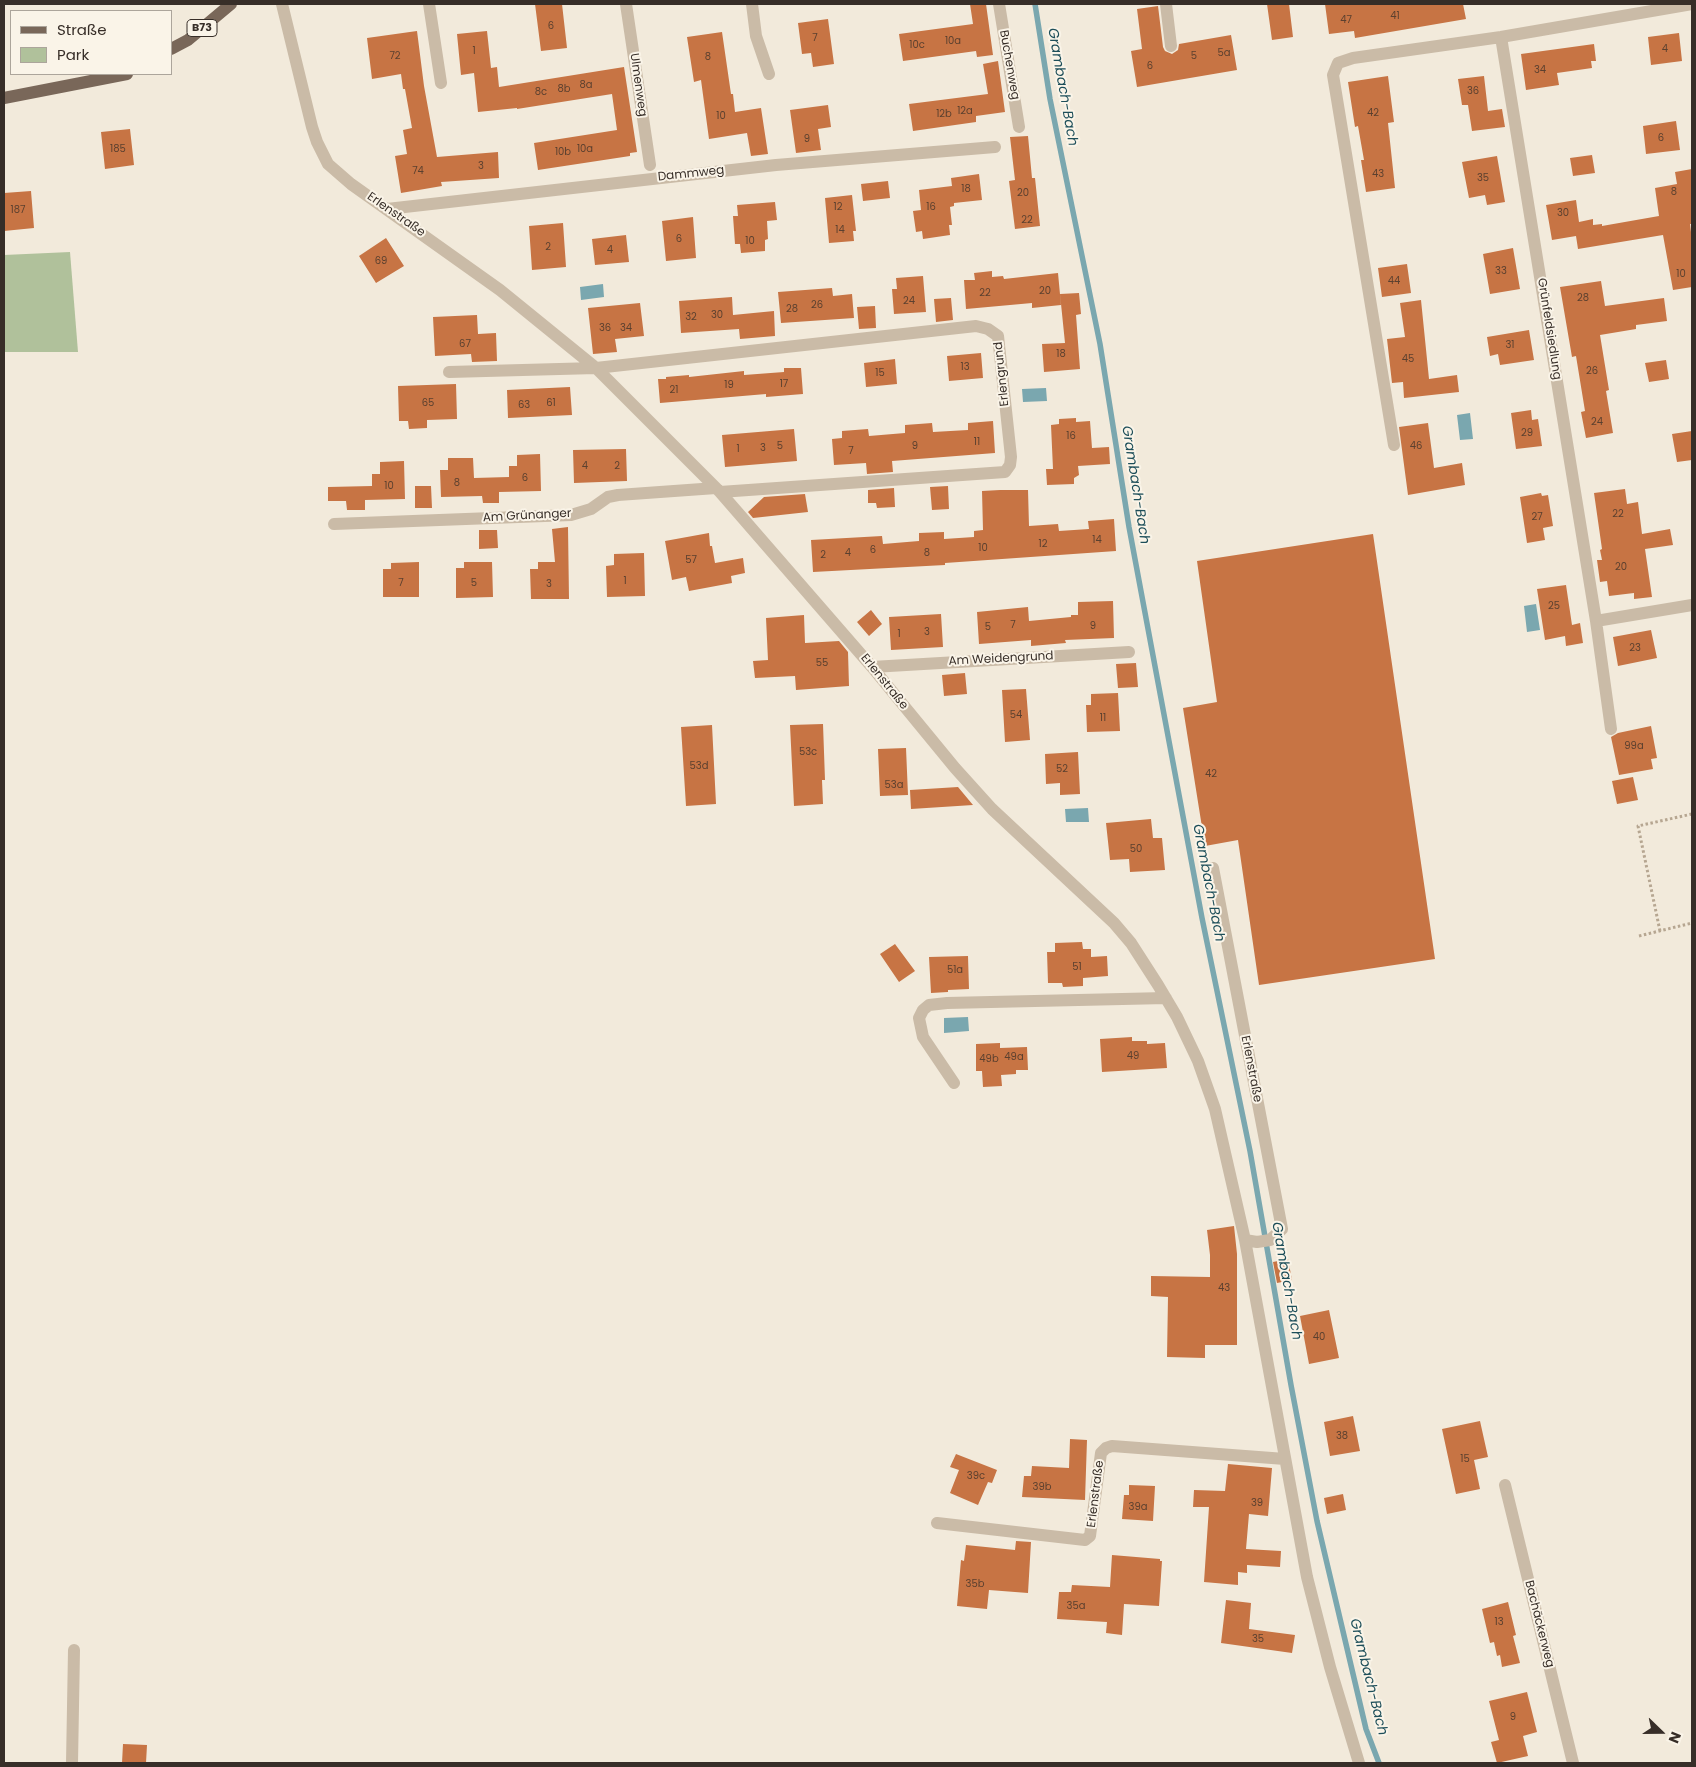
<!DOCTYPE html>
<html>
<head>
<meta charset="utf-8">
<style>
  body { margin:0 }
  #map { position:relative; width:1696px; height:1767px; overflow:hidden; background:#f2eadb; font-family:Poppins,sans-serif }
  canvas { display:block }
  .frame { position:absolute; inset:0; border:5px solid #372e28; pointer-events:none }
  .legend { position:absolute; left:10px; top:10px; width:162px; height:65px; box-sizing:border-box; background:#faf4e8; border:1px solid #aca59b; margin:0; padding:6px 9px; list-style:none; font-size:15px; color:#372e28 }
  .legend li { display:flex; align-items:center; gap:10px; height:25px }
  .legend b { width:25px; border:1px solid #aca59b }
  .north { position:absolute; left:1636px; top:1707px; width:50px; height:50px; -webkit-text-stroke:4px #faf4e8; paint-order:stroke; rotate:112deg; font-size:14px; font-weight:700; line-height:20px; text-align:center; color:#372e28 }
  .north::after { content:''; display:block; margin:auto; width:18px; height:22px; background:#372e28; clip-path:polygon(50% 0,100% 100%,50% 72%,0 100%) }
</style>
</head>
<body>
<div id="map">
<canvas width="1696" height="1767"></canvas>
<div class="frame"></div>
<ul class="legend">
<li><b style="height:6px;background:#796759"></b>Straße</li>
<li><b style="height:14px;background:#b0c19b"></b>Park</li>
</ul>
<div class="north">N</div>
</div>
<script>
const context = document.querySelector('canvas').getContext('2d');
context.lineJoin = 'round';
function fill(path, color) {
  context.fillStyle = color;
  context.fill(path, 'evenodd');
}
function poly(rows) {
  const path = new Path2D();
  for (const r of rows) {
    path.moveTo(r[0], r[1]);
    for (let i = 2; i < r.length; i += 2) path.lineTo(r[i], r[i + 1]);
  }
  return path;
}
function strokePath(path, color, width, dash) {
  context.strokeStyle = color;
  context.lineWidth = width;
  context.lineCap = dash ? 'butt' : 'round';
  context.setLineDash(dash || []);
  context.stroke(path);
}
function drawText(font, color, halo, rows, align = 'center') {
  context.font = font + ' Poppins,sans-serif';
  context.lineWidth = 4;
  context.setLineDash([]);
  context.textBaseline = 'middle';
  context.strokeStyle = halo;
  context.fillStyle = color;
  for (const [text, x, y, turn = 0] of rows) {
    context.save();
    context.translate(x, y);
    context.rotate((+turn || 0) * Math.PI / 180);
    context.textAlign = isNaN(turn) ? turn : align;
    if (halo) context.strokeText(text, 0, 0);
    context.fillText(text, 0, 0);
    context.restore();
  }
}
fill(poly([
  [70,252,78,352,4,352,4,255]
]), '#b0c19b');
fill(poly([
  [603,284,604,297,581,300,580,287],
  [1046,388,1047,401,1023,402,1022,389],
  [1470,413,1473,439,1460,440,1457,415],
  [1536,604,1540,630,1527,632,1524,606],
  [1088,808,1089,822,1066,822,1065,809],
  [968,1017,969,1031,944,1033,944,1018]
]), '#7aa7af');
strokePath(poly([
  [1035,4,1050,99,1100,344,1129,527,1202,918,1250,1151,1291,1385,1317,1521,1366,1729,1379,1763]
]), '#7aa7af', 5.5);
fill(poly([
  [535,4,562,4,567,48,541,51],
  [970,4,986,4,993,55,977,57,976,51,903,61,899,34,973,24],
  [1267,4,1289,4,1293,37,1272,40],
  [1325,4,1463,4,1466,19,1355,38,1354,31,1329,34],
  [1158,6,1163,47,1165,51,1172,54,1178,50,1179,44,1231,35,1237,70,1137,87,1131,51,1142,49,1137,9],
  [828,19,834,64,813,67,811,53,802,54,798,23],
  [417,31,424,86,437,157,498,152,499,178,441,182,442,186,401,193,395,156,407,154,403,130,412,128,405,89,403,89,401,74,372,79,367,38],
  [487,31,491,68,497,67,499,87,624,67,637,152,630,153,630,156,538,170,534,143,617,130,612,94,517,109,517,108,478,112,474,73,461,75,457,34],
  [722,32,731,94,733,94,735,112,761,108,768,154,751,156,747,133,709,139,701,80,694,82,687,37],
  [1679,33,1682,61,1651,65,1648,37],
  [1594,44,1596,61,1591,61,1592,68,1557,73,1559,85,1526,90,1521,54],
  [998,61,1005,112,976,116,976,122,913,131,909,104,988,94,983,64],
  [1388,76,1394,122,1388,123,1395,188,1366,192,1361,160,1364,160,1358,126,1355,127,1348,82],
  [1484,76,1488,111,1502,109,1505,127,1472,131,1468,105,1462,105,1458,79],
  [828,105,831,127,818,129,821,150,796,153,790,110],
  [1676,121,1680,150,1646,154,1643,126],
  [130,129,134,165,105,169,101,132],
  [1028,136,1032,178,1035,178,1040,226,1015,229,1009,181,1015,180,1010,137],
  [1592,155,1595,173,1573,176,1570,158],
  [1497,156,1505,202,1487,205,1485,195,1469,198,1462,162],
  [1692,169,1692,224,1690,224,1692,240,1692,287,1673,290,1663,235,1578,249,1576,236,1552,240,1546,205,1576,200,1579,222,1593,219,1593,225,1602,224,1602,226,1659,216,1655,188,1677,184,1675,172],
  [979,174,982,200,954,203,954,206,950,207,952,225,949,225,950,235,923,239,922,231,916,232,913,211,921,210,919,190,952,186,951,178],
  [888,181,890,198,863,201,861,184],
  [31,191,34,228,4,231,4,193],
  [852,195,856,231,853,231,854,241,829,243,825,198],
  [775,202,777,220,767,221,768,239,765,240,765,251,741,253,740,244,735,244,733,216,738,216,737,205],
  [693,217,696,258,666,261,662,221],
  [563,223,566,267,532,270,529,226],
  [626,235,629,262,595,265,592,239],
  [386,238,404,266,376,283,359,256],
  [1513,248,1520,289,1490,294,1483,254],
  [1407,264,1411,293,1382,297,1378,268],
  [992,271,992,277,1003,276,1004,279,1058,273,1061,305,1032,308,1032,303,966,309,964,280,975,280,974,273],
  [923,276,926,312,894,314,892,289,897,289,896,278],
  [1601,281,1605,306,1664,298,1667,321,1636,325,1636,329,1600,335,1609,390,1606,391,1613,433,1586,438,1581,412,1585,411,1576,356,1572,357,1560,287],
  [832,288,833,296,852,294,854,318,781,323,778,292],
  [1079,293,1081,314,1076,315,1080,369,1044,372,1042,344,1065,343,1060,294],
  [732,297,733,315,774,311,775,336,740,339,739,329,681,333,679,301],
  [951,298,953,320,936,322,934,299],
  [1421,300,1429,379,1457,375,1459,392,1404,398,1403,382,1392,383,1387,339,1405,337,1400,303],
  [640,303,644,336,615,339,617,352,593,354,588,308],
  [875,306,876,328,859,329,857,307],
  [477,315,478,334,496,333,497,361,472,362,471,354,435,356,433,317],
  [1529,330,1534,360,1500,365,1498,354,1490,356,1487,337],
  [981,353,983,378,949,381,947,356],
  [895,359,897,384,866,387,864,363],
  [1666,360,1669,379,1649,382,1645,363],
  [784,368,801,368,803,394,766,397,766,394,660,403,658,379,666,379,666,377,689,375,689,377,744,371,744,375,784,372],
  [456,384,457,419,427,420,427,428,409,429,408,421,399,421,398,386],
  [570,387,572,415,508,418,507,390],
  [1531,410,1532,420,1538,419,1542,446,1516,449,1511,413],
  [1076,418,1076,422,1090,421,1092,448,1109,447,1110,464,1078,466,1079,475,1074,478,1074,484,1047,485,1046,469,1053,469,1051,425,1059,424,1059,419],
  [993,421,995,453,892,461,893,472,867,474,866,463,834,465,832,439,842,438,842,431,868,429,869,436,905,433,905,425,932,423,933,432,968,430,968,423],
  [1428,423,1434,468,1462,463,1465,485,1408,495,1399,427],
  [794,429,797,461,725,467,722,435],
  [1692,431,1692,460,1677,462,1672,434],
  [626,449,627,481,574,483,573,450],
  [540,454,541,491,499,492,499,503,483,503,482,496,441,497,440,470,448,470,448,458,473,458,474,478,509,477,509,466,517,466,517,455],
  [404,461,405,499,365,500,365,510,347,510,346,501,328,501,328,487,372,486,372,474,380,474,380,462],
  [415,486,431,486,432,508,415,508],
  [948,486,949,509,932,510,930,487],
  [894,488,895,507,877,508,876,503,868,503,868,490],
  [1625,489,1627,504,1638,502,1642,534,1670,529,1673,545,1645,549,1652,597,1634,599,1634,593,1609,596,1607,581,1600,582,1597,560,1602,560,1600,550,1602,549,1594,493],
  [1000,490,1028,490,1029,526,1058,524,1059,531,1089,529,1088,521,1114,519,1116,551,945,563,945,565,813,572,811,540,882,536,883,544,919,541,919,533,944,532,944,539,974,537,974,531,983,530,982,491],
  [1541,493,1542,496,1548,495,1553,526,1543,528,1545,540,1527,543,1520,497],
  [805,494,808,512,753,518,748,512,764,497],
  [568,527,569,599,531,599,530,569,538,569,538,562,555,562,552,529],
  [479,530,497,530,498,548,479,549],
  [709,533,710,546,712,546,715,563,743,558,745,573,731,576,732,583,689,591,686,577,672,580,665,541],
  [1373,534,1435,959,1259,985,1238,840,1205,846,1183,708,1217,702,1197,561],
  [644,553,645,596,607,597,606,566,614,565,614,554],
  [419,562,419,597,383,597,383,569,391,569,391,563],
  [464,562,492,562,493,597,456,598,456,568,464,568],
  [1566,585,1572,625,1580,623,1583,643,1566,646,1565,636,1545,640,1537,589],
  [1113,601,1114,638,1065,640,1066,643,1031,646,1031,640,979,644,977,612,1028,607,1029,621,1071,617,1071,615,1078,615,1078,602],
  [871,610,882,624,869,636,857,622],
  [941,614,943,647,891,650,889,617],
  [804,615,805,643,839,641,848,652,849,686,796,690,795,676,755,678,753,661,768,660,766,618],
  [1651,630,1657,658,1618,666,1613,637],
  [1136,663,1138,687,1118,688,1116,664],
  [965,673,967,694,944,696,942,675],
  [1026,689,1030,740,1005,742,1002,690],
  [1118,693,1120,731,1087,732,1086,705,1091,705,1091,694],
  [823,724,825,780,822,780,823,804,794,806,790,725],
  [712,725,716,804,686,806,681,727],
  [1651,726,1657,758,1651,759,1653,769,1619,775,1611,737,1618,733],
  [906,748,908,795,880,796,878,749],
  [1078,752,1080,794,1060,795,1060,783,1046,784,1045,754],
  [1633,777,1638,800,1617,804,1612,781],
  [958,787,973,805,911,809,910,790],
  [1151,819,1153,838,1162,838,1165,870,1130,872,1129,859,1110,860,1106,823],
  [1082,942,1083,949,1091,949,1091,957,1107,956,1108,976,1083,978,1083,986,1063,987,1062,983,1048,983,1047,952,1055,952,1055,943],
  [895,944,915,971,899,982,880,954],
  [968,956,969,989,948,990,948,992,931,993,929,957],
  [1132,1037,1132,1041,1147,1041,1147,1044,1165,1043,1167,1068,1102,1072,1100,1039],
  [1000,1043,1000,1048,1027,1047,1028,1070,1016,1070,1016,1074,1001,1075,1002,1086,983,1087,982,1071,976,1071,976,1044],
  [1234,1226,1237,1254,1237,1345,1205,1345,1205,1358,1167,1357,1168,1297,1151,1296,1151,1276,1210,1277,1210,1255,1207,1230],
  [1288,1259,1292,1280,1277,1283,1273,1262],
  [1329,1310,1339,1358,1309,1364,1300,1316],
  [1353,1416,1360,1451,1330,1456,1324,1422],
  [1480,1421,1488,1457,1474,1460,1480,1489,1456,1494,1442,1429],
  [1070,1439,1087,1440,1085,1500,1022,1497,1024,1476,1031,1476,1032,1466,1069,1468],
  [956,1454,997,1470,992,1483,988,1482,978,1505,950,1493,959,1470,950,1467],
  [1228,1464,1272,1468,1268,1516,1249,1514,1246,1549,1281,1551,1280,1567,1247,1565,1247,1573,1238,1572,1238,1585,1204,1582,1209,1507,1193,1507,1194,1490,1225,1491],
  [1129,1485,1155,1486,1153,1521,1122,1519,1124,1495,1129,1495],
  [1343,1494,1346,1510,1327,1514,1324,1498],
  [1016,1541,1031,1542,1028,1593,989,1590,987,1609,957,1606,961,1560,964,1561,966,1545,1015,1550],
  [1112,1555,1160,1559,1160,1561,1162,1561,1159,1606,1124,1604,1122,1635,1106,1633,1107,1622,1057,1619,1059,1592,1071,1592,1072,1585,1110,1587],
  [1226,1600,1251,1603,1249,1629,1295,1635,1292,1653,1221,1643],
  [1508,1602,1516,1635,1513,1636,1520,1663,1502,1667,1500,1655,1497,1656,1494,1642,1490,1643,1482,1609],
  [1527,1692,1537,1732,1523,1736,1528,1756,1497,1763,1491,1742,1499,1740,1489,1701],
  [123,1744,147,1745,146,1763,122,1763]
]), '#c77444');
strokePath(poly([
  [1660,931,1638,826,1692,814],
  [1639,936,1692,923]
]), '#b6a691', 3, [2.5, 2.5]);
strokePath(poly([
  [282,4,312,127,317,142,328,164,351,184,500,290,596,368,720,492,872,667,955,768,992,809,1114,923,1131,943,1158,985,1177,1017,1198,1061,1215,1109,1245,1240,1307,1577,1330,1667,1359,1763],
  [429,4,441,83],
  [626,4,650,165],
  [752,4,756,36,769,74],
  [999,4,1019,127],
  [1166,4,1171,46],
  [1501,37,1596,621,1611,729],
  [387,209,776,165,995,147],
  [449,372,596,368,976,326,988,329,998,336,1011,457,1010,465,1005,472,720,492],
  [1394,445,1333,75,1338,63,1353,58,1501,37,1692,4],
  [334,524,571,515,591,509,608,497,618,495,716,488],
  [1596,621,1692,605],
  [872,667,1129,652],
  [1213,868,1282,1229,1270,1240,1257,1242,1245,1240],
  [954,1083,923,1037,919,1018,923,1010,929,1005,947,1003,1166,998],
  [1505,1485,1573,1763],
  [937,1523,1085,1540,1090,1536,1101,1453,1106,1448,1112,1446,1285,1459],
  [72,1763,74,1650]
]), '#cabba7', 12);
strokePath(poly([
  [171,49,188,40,231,4],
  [4,98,127,74]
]), '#796759', 12);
drawText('10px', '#5b402f', null, [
  ["41",1395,16],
  ["47",1346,20],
  ["6",551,26],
  ["7",815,38],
  ["10a",953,41],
  ["10c",917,45],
  ["4",1665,49],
  ["1",474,51],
  ["5a",1224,53],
  ["72",395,56],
  ["5",1194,56],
  ["8",708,57],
  ["6",1150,66],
  ["34",1540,70],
  ["8a",586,85],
  ["8b",564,89],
  ["36",1473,91],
  ["8c",541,92],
  ["12a",965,111],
  ["42",1373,113],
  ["12b",944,114],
  ["10",721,116],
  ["6",1661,138],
  ["9",807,139],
  ["185",118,149],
  ["10a",585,149],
  ["10b",563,152],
  ["3",481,166],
  ["74",418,171],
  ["43",1378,174],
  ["35",1483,178],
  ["18",966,189],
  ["8",1674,192],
  ["20",1023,193],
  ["12",838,207],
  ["16",931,207],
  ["187",18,210],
  ["30",1563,213],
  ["22",1027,220],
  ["14",840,230],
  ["6",679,239],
  ["10",750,241],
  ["2",548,247],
  ["4",610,250],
  ["69",381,261],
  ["33",1501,271],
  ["10",1681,274],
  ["44",1394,281],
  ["20",1045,291],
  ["22",985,293],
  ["28",1583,298],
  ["24",909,301],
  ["26",817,305],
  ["28",792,309],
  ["30",717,315],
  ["32",691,317],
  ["36",605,328],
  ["34",626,328],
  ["67",465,344],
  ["31",1510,345],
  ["18",1061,354],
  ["45",1408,359],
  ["13",965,367],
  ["26",1592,371],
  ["15",880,373],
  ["17",784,384],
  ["19",729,385],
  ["21",674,390],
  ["65",428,403],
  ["61",551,403],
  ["63",524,405],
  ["24",1597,422],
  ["29",1527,433],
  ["16",1071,436],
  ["11",977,442],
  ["5",780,446],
  ["9",915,446],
  ["46",1416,446],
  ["3",763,448],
  ["1",738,449],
  ["7",851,451],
  ["4",585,466],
  ["2",617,466],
  ["6",525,478],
  ["8",457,483],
  ["10",389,486],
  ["22",1618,514],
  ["27",1537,517],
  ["14",1097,540],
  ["12",1043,544],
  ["10",983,548],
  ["6",873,550],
  ["4",848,553],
  ["8",927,553],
  ["2",823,555],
  ["57",691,560],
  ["20",1621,567],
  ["1",625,581],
  ["7",401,583],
  ["5",474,583],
  ["3",549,584],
  ["25",1554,606],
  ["7",1013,625],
  ["9",1093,626],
  ["5",988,627],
  ["3",927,632],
  ["1",899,634],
  ["23",1635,648],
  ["55",822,663],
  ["54",1016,715],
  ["11",1103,718],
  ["99a",1634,746],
  ["53c",808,752],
  ["53d",699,766],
  ["52",1062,769],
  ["42",1211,774],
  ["53a",894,785],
  ["50",1136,849],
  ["51",1077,967],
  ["51a",955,970],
  ["49",1133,1056],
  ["49a",1014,1057],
  ["49b",989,1059],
  ["43",1224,1288],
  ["40",1319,1337],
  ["38",1342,1436],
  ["15",1465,1459],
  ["39c",976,1476],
  ["39b",1042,1487],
  ["39",1257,1503],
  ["39a",1138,1507],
  ["35b",975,1584],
  ["35a",1076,1606],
  ["13",1499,1622],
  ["35",1258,1639],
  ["9",1513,1717]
]);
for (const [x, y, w] of [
  [202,28,30]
]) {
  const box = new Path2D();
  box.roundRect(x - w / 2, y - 8.5, w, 17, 4);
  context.fillStyle = '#faf4e8';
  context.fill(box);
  strokePath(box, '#372e28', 1);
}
drawText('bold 11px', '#372e28', null, [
  ["B73",202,28]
]);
drawText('12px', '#372e28', '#faf4e8', [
  ["Buchenweg",1009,65,80],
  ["Ulmenweg",638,85,82],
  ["Dammweg",691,174,-6],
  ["Erlenstraße",396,215,35],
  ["Grünfeldsiedlung",1549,329,81],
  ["Erlengrund",1002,374,-96],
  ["Am Grünanger",527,516,-3],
  ["Am Weidengrund",1001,659,-3],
  ["Erlenstraße",884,682,51],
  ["Erlenstraße",1251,1069,79],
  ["Erlenstraße",1096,1494,-83],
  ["Bachäckerweg",1539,1624,76]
]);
drawText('italic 14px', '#1d4e59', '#faf4e8', [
  ["Grambach-Bach",1062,87,80],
  ["Grambach-Bach",1135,485,81],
  ["Grambach-Bach",1208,883,79],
  ["Grambach-Bach",1286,1281,80],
  ["Grambach-Bach",1368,1677,76]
]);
</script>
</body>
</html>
